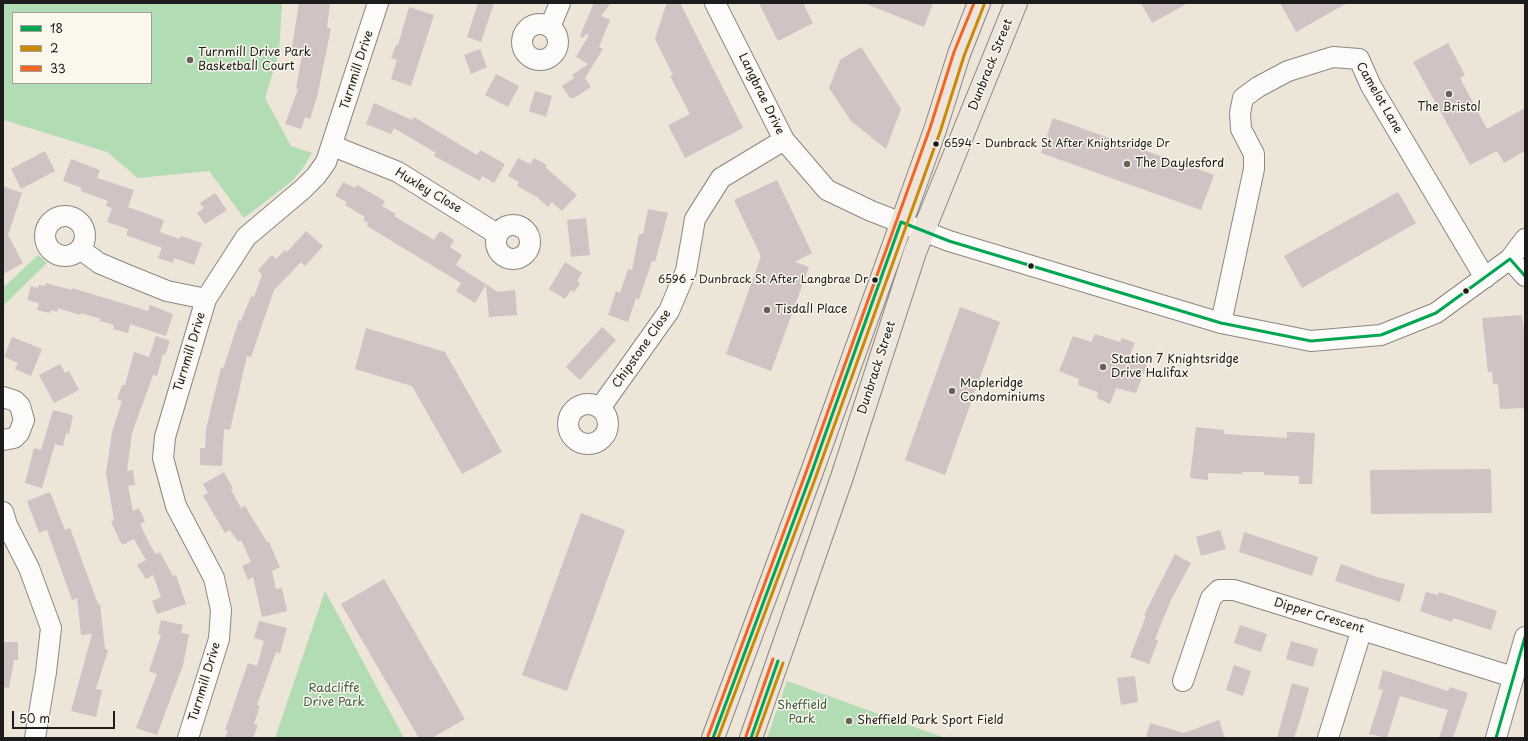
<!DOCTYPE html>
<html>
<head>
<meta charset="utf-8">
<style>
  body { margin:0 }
  #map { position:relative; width:1528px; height:741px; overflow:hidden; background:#ede5d7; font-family:"Playpen Sans",sans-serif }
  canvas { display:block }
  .frame { position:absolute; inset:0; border:4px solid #1c1c1c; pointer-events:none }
  .legend { position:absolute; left:12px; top:12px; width:140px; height:72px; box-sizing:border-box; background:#fbf7ec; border:1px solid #a29f99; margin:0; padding:5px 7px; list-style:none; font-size:12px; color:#1c1c1c }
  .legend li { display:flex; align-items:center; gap:8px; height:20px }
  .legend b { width:20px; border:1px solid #a29f99 }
  .scale { position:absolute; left:12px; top:711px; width:103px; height:18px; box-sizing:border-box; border:2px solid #1c1c1c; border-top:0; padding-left:5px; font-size:12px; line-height:14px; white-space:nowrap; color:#1c1c1c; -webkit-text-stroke:3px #fbf7ec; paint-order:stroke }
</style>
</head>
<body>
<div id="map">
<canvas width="1528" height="741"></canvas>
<div class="frame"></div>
<ul class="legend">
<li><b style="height:5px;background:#00a651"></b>18</li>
<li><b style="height:5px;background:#cb8a06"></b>2</li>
<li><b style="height:5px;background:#f26522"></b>33</li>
</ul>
<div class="scale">50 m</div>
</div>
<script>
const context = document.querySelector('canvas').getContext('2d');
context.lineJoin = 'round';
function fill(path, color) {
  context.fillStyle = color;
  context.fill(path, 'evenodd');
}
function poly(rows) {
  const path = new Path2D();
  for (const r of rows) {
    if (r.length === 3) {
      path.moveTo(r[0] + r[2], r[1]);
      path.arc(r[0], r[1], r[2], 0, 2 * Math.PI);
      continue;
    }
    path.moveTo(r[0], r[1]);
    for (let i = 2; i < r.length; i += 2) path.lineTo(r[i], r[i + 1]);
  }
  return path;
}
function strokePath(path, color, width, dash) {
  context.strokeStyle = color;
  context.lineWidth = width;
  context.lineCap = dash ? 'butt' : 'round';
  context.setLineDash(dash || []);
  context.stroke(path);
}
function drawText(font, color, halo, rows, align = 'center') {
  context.font = font + ' "Playpen Sans",sans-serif';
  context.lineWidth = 3;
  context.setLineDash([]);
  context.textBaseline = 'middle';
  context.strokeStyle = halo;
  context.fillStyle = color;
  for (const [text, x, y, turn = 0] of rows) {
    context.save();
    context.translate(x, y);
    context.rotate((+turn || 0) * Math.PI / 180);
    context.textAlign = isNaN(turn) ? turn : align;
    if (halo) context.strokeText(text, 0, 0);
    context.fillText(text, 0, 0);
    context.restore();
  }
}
fill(poly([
  [3,3,282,3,279,53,265,98,291,146,312,153,303,168,292,181,244,218,209,171,138,178,107,152,4,120,3,122],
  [13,13,151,13,151,83,13,83],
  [38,255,47,263,3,306,3,288],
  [325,591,404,738,275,738],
  [787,681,945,738,767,738]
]), '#b1dcb4');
fill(poly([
  [299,3,330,3,327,28,331,28,317,97,310,119,305,117,301,129,285,124,298,89,296,89,302,55,291,54],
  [478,3,494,3,481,42,467,37],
  [594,3,611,3,601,16,610,20,599,47,603,49,585,78,591,87,574,98,570,98,562,86,574,78,572,75,588,64,576,57,589,35,586,34,583,38,580,36],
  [670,3,680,3,743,128,685,158,668,125,690,114,670,76,673,75,655,39,666,5],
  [759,3,803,3,813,23,778,41],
  [864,3,933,3,924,27],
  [1141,3,1188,3,1152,23],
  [1280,3,1347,3,1296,32],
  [409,7,434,15,411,86,391,79,397,60,391,58,396,45,398,45],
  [1448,43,1465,75,1460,78,1487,129,1525,108,1525,151,1504,163,1497,151,1470,165,1413,62],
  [861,47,901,109,886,149,851,121,829,88,840,60],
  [480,49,487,67,471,74,464,55],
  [496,74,519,86,508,107,485,95],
  [535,91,552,96,546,117,529,111],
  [374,103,412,120,414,117,477,155,480,150,505,164,494,183,482,176,480,181,434,156,436,153,394,128,391,134,366,124],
  [1053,118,1214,175,1201,210,1041,153],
  [45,151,55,171,21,189,11,169],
  [518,158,530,164,534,158,547,165,545,167,577,195,562,211,552,202,548,207,537,197,517,186,519,182,508,176],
  [71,159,100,170,97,178,134,190,128,207,164,220,160,232,179,239,181,236,202,243,194,265,174,258,173,263,158,258,162,248,126,235,128,229,107,222,112,208,106,206,108,201,81,191,82,188,63,181],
  [777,180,812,253,795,262,809,267,771,371,726,354,761,256,734,200],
  [343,182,355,188,357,185,385,201,382,206,396,214,394,216,434,240,440,231,454,240,450,247,462,255,456,265,498,292,515,290,517,315,489,317,486,285,475,303,456,291,461,283,367,226,368,223,363,220,365,217,345,205,347,202,335,196],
  [3,186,22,193,8,235,23,263,3,274],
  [1398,192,1416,223,1302,288,1284,256],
  [215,193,227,210,205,224,197,213,204,208,200,203],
  [648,209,668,213,655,262,652,261,639,299,636,298,628,322,608,315,616,291,620,293,628,269,632,270,639,234,643,234],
  [586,218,590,255,571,257,567,220],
  [306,231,323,246,305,266,301,262,274,290,251,357,247,356,230,430,224,429,222,466,200,465,200,448,205,448,206,429,221,368,223,369,239,320,241,321,251,296,254,297,262,275,258,270,272,255,276,259,285,250,287,252],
  [565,262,582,273,577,281,580,284,574,292,571,290,565,299,549,289],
  [46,283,72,290,72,288,148,311,150,305,173,314,166,336,130,324,128,333,113,329,114,325,100,321,101,319,81,313,80,315,58,308,57,312,51,310,50,313,37,310,39,303,27,300,31,286,38,288,39,285,45,286],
  [960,307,1000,322,945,475,905,460],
  [1522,315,1525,338,1525,408,1500,409,1498,384,1493,384,1492,371,1488,372,1482,318],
  [602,327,616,340,580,380,566,367],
  [366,328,445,352,502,452,462,474,412,386,355,369],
  [1095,334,1120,342,1122,338,1135,343,1129,356,1148,362,1136,393,1116,388,1110,404,1097,398,1098,392,1078,385,1079,379,1059,371,1073,336,1091,342],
  [156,336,170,341,165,355,163,354,157,376,153,375,132,433,127,471,133,470,135,485,128,486,133,511,139,508,145,521,140,524,150,545,156,554,160,552,173,576,176,575,186,604,157,614,152,601,161,597,153,575,146,579,137,565,146,560,134,539,122,545,111,522,114,520,106,473,112,432,122,401,117,399,122,385,125,385,134,352,149,357],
  [12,337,42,349,31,376,15,369,18,363,4,357],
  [60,364,65,373,69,371,79,390,54,403,39,375],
  [53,410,73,415,69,434,66,433,63,446,55,444,42,488,25,483,34,448,41,450],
  [1196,427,1224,430,1224,434,1287,438,1287,432,1315,433,1312,484,1299,484,1299,476,1264,475,1264,472,1242,472,1242,474,1208,473,1208,480,1190,478],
  [1491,469,1492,513,1371,514,1370,470],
  [224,472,233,489,231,490,241,508,245,506,267,542,269,542,280,567,272,571,276,589,282,588,287,611,262,617,253,577,248,580,242,566,251,562,241,540,238,542,230,530,225,533,203,496,208,493,203,484],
  [50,492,65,530,70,528,98,604,100,604,105,649,108,650,96,689,102,690,96,717,71,711,92,634,81,635,77,598,72,600,47,530,39,533,27,501],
  [581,513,625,530,567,691,522,675],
  [1220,530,1226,549,1201,556,1196,537],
  [1244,532,1318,557,1312,576,1239,552],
  [1175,554,1191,563,1171,600,1155,639,1158,641,1149,664,1130,657,1146,616,1144,615],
  [1341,564,1377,577,1405,584,1400,602,1335,581],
  [384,579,465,719,432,738,419,738,341,604],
  [1426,592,1438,595,1439,592,1497,611,1491,630,1453,618,1452,622,1420,611],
  [161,620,183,625,181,633,189,634,183,665,157,735,136,728,157,674,149,671,161,635,158,634],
  [259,621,287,628,280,653,276,652,257,705,260,706,254,724,258,725,253,738,225,738,228,730,225,730,248,663,257,666,264,641,254,638],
  [1240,625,1267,634,1261,652,1234,643],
  [1291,641,1318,649,1313,667,1286,659],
  [3,642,18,642,18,660,14,660,9,688,3,687],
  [1234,665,1251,671,1243,696,1226,690],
  [1383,670,1448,691,1450,687,1468,693,1453,738,1439,738,1448,710,1400,696,1387,738,1369,734,1383,690,1378,689],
  [1135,676,1138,702,1121,705,1117,678],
  [1292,683,1309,688,1301,717,1294,738,1277,738],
  [1219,720,1225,738,1146,738,1150,723,1184,733]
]), '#d1c2c3');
const minor = poly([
  [715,3,784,140,827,190,871,211,949,241,1221,323,1311,341,1381,335,1436,313,1510,259,1525,239],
  [540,42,18],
  [550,27,560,3],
  [333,146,398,172,497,234],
  [65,236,20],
  [513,242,17],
  [80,249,99,263,125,274,167,291,206,299],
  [1510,259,1525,276],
  [1221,323,1254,169,1254,154,1241,129,1240,113,1243,98,1258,87,1288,71,1333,57,1359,59,1371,86,1485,278],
  [3,397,15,401,20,406,24,420,19,433,14,438,3,440],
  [588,424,20],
  [600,408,669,311,686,271,695,219,721,178,784,140],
  [3,512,7,525,29,568,51,628,46,672,35,738],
  [1183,681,1211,598,1219,590,1234,590,1513,677],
  [188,738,219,639,221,610,214,578,176,506,163,458,165,437,206,299,246,237,303,189,316,176,326,162,378,3],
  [1328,738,1362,629],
  [1496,738,1525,637]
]);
const major = poly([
  [713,738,810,477,935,130,959,54,979,3],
  [751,738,843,474,915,252,1016,3]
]);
strokePath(minor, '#8b8780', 22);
strokePath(major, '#8b8780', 24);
strokePath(minor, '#fcfbf9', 20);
strokePath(major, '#ede5dc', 22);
strokePath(poly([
  [713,738,810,477,901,222,949,241,1221,323,1311,341,1381,335,1436,313,1510,259,1525,276],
  [751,738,778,661],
  [1496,738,1525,637]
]), '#00a651', 3);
strokePath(poly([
  [718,738,815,479,940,132,964,56,984,5],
  [756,738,783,663]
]), '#cb8a06', 3);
strokePath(poly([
  [708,736,805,475,930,128,954,52,974,3],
  [746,736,773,659]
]), '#f26522', 3);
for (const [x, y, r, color] of [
  [190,60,4,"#65625d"],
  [1449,94,4,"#65625d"],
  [936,144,3.5,"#1c1c1c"],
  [1127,164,4,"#65625d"],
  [1031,266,3.5,"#1c1c1c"],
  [875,280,3.5,"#1c1c1c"],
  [1466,291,3.5,"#1c1c1c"],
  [767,310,4,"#65625d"],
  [1103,367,4,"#65625d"],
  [952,391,4,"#65625d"],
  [849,721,4,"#65625d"]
]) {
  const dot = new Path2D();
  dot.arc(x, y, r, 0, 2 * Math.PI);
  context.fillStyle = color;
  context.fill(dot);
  strokePath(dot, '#fbf7ec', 1.5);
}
drawText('11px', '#1c1c1c', '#fbf7ec', [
  ["6594 - Dunbrack St After Knightsridge Dr",944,144],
  ["6596 - Dunbrack St After Langbrae Dr",868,280,"right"]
], 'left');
drawText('12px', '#1c1c1c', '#fbf7ec', [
  ["Turnmill Drive Park",198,53],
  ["Basketball Court",198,67],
  ["The Bristol",1449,108,"center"],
  ["The Daylesford",1135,164],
  ["Tisdall Place",775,310],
  ["Station 7 Knightsridge",1111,360],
  ["Drive Halifax",1111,374],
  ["Mapleridge",960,384],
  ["Condominiums",960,398],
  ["Sheffield Park Sport Field",857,721]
], 'left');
drawText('12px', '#1c1c1c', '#fbf7ec', [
  ["Dunbrack Street",991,65,-68],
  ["Turnmill Drive",357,70,-72],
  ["Langbrae Drive",761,94,64],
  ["Camelot Lane",1379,98,60],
  ["Huxley Close",428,191,31],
  ["Chipstone Close",642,349,-55],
  ["Turnmill Drive",190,352,-73],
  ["Dunbrack Street",877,368,-72],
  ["Dipper Crescent",1319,616,17],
  ["Turnmill Drive",205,682,-73]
]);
drawText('12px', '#3f5c47', '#fbf7ec', [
  ["Radcliffe",334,689],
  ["Drive Park",334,703],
  ["Sheffield",802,706],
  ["Park",802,720]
]);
</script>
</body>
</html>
